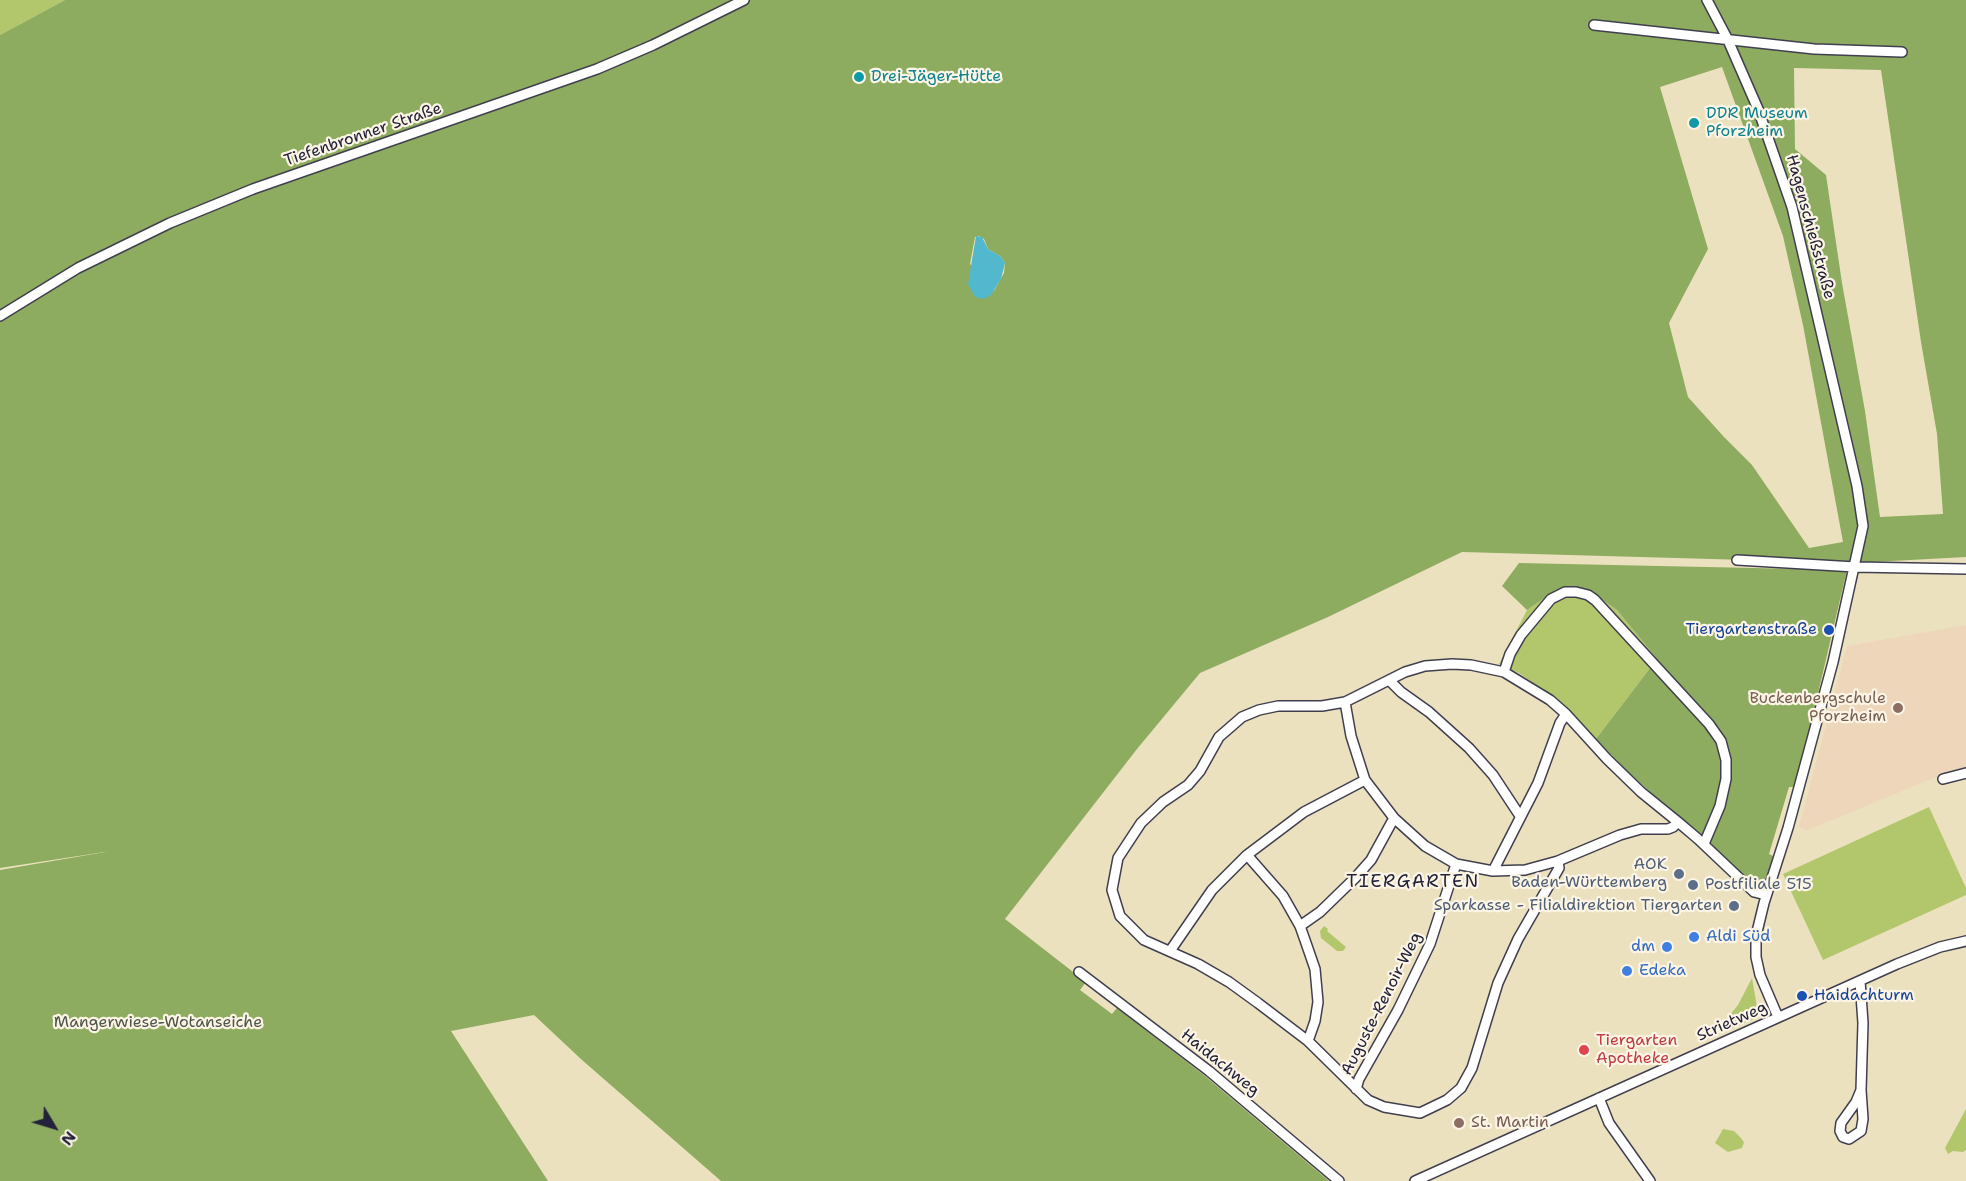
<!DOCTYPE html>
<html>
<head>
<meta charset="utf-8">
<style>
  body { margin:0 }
  #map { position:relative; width:1966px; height:1181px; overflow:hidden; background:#ece1bf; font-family:"Shantell Sans",sans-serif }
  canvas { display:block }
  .north { position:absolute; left:24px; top:1097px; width:60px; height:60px; -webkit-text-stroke:4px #fcf5e5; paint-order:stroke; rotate:128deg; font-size:16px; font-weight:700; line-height:24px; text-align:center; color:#22223b }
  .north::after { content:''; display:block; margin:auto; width:21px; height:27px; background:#22223b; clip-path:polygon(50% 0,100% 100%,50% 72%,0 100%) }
</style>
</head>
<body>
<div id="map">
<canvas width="1966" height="1181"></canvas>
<div class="north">N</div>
</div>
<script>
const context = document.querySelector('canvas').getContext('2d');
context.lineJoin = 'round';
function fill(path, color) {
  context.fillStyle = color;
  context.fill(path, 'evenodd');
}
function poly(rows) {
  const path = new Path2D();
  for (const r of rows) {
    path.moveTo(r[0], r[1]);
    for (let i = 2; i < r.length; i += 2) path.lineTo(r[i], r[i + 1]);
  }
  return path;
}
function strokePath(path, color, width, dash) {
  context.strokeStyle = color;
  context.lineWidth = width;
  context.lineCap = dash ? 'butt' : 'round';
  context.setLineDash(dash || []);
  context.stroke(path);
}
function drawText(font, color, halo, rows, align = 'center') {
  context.font = font + ' "Shantell Sans",sans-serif';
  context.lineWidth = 4.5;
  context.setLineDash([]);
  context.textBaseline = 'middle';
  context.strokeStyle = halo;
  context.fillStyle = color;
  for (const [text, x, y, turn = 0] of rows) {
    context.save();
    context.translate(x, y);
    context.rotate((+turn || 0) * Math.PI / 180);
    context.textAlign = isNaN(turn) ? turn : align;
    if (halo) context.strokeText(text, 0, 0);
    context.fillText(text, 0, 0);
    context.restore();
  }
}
fill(poly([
  [1966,625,1966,769,1936,777,1806,831,1799,827,1847,646]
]), '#eed6bb');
fill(poly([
  [0,0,65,0,0,35],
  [1572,587,1594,594,1617,610,1657,659,1596,739,1573,715,1546,692,1519,673,1499,664,1527,610,1552,593],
  [1929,807,1966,888,1966,895,1823,960,1783,874],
  [1324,926,1328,929,1327,931,1346,947,1343,951,1337,951,1321,938,1320,931],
  [1752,978,1758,1013,1753,1019,1723,1032,1719,1028,1738,1005],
  [1966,1109,1966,1150,1963,1152,1953,1151,1948,1154,1945,1148],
  [1723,1129,1734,1131,1740,1137,1744,1142,1742,1148,1728,1152,1715,1143]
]), '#b2c76b');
fill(poly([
  [65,0,1966,0,1966,557,1854,563,1462,552,1328,617,1200,673,1137,749,1005,919,1086,982,1080,990,1112,1014,1117,1008,1205,1076,1329,1181,721,1181,582,1060,534,1015,451,1031,548,1181,0,1181,0,870,111,851,0,868,0,35],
  [1722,67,1783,236,1803,325,1843,542,1809,548,1752,465,1724,437,1688,397,1669,323,1708,249,1660,87],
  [1794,68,1881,70,1921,342,1937,434,1943,514,1880,517,1865,411,1842,283,1826,175,1795,149],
  [979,236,984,239,988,249,1000,256,1005,263,1004,273,994,291,970,264,975,237],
  [1519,563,1847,570,1796,787,1789,787,1769,854,1775,857,1767,879,1757,884,1747,879,1627,771,1596,739,1657,659,1617,610,1594,594,1572,587,1552,593,1527,610,1502,586]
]), '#8dac5f');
fill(poly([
  [976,236,982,237,988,249,1000,256,1005,263,1001,279,991,295,984,299,975,297,968,284]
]), '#51b8ce');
const minor = poly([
  [1707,0,1727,38,1758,109,1792,207,1857,486,1863,526,1833,662,1788,828,1764,903,1756,936,1756,957,1760,975,1778,1017],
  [1594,25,1814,49,1902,52],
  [0,316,78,268,170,223,253,189,597,69,653,45,744,0],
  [1737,560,1855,567,1966,569],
  [1504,672,1510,654,1521,635,1551,599,1565,592,1576,592,1588,595,1595,600,1709,724,1721,741,1726,760,1726,779,1720,806,1704,844],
  [1389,680,1401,692,1429,712,1469,748,1493,775,1520,816],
  [1345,702,1351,736,1365,780,1394,818,1425,846,1456,864,1493,871,1525,870,1558,861],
  [1943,779,1966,773],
  [1678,822,1673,827,1668,829,1641,829,1620,835,1558,861,1559,868,1518,939,1498,983,1472,1068,1461,1088,1447,1100,1420,1113,1384,1107,1368,1100,1308,1041,1258,1003,1229,982,1198,964,1144,940,1120,916,1112,890,1118,858,1141,823,1163,802,1188,785,1200,771,1219,737,1242,717,1259,710,1278,706,1322,706,1345,702,1405,672,1425,666,1452,664,1471,665,1504,672,1550,700,1566,714,1607,759,1641,792,1678,822,1691,833,1698,839,1754,892,1766,895],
  [1247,855,1283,896,1300,926,1306,943,1315,969,1318,1002,1315,1021,1308,1041],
  [1493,871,1538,783,1560,723,1566,714],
  [1300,926,1320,912,1355,878,1371,860,1394,818],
  [1170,951,1212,890,1247,855,1304,812,1365,780],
  [1079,972,1209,1071,1339,1181],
  [1860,981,1863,1023,1861,1090,1856,1102,1841,1123,1840,1131,1843,1137,1849,1139,1861,1131,1863,1119,1861,1090],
  [1356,1089,1359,1079,1398,1010,1430,944,1456,864],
  [1599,1098,1609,1123,1650,1181],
  [1415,1181,1897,964,1940,947,1966,941]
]);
strokePath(minor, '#403f4f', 12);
strokePath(minor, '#fff', 9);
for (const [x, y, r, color] of [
  [859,77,6,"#0f9aa8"],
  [1694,123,6,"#0f9aa8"],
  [1829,630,6,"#1a4fb4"],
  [1898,708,6,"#8d6e63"],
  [1679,874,6,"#5c6f8a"],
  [1693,885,6,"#5c6f8a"],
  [1734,906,6,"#5c6f8a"],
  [1694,937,6,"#3f7fe0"],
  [1667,947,6,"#3f7fe0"],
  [1627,971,6,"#3f7fe0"],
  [1802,996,6,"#1a4fb4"],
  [1584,1050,6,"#e0444e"],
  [1459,1123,6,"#8d6e63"]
]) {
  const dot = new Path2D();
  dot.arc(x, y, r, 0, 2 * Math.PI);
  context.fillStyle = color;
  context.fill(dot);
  strokePath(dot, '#fcf5e5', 2);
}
drawText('16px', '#0d838f', '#fcf5e5', [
  ["Drei-Jäger-Hütte",871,77],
  ["DDR Museum",1706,114],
  ["Pforzheim",1706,132]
], 'left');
drawText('16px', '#22223b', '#fcf5e5', [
  ["Tiefenbronner Straße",363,135,-19],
  ["Hagenschießstraße",1810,227,75],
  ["Auguste-Renoir-Weg",1382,1004,-63],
  ["Strietweg",1732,1022,-24],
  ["Haidachweg",1220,1063,39]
]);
drawText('16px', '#164399', '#fcf5e5', [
  ["Tiergartenstraße",1817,630],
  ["Haidachturm",1814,996,"left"]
], 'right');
drawText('16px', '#785e54', '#fcf5e5', [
  ["Buckenbergschule",1886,699],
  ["Pforzheim",1886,717],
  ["St. Martin",1471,1123,"left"]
], 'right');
drawText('16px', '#4e5e75', '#fcf5e5', [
  ["AOK",1667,865],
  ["Baden-Württemberg",1667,883],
  ["Postfiliale 515",1705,885,"left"],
  ["Sparkasse - Filialdirektion Tiergarten",1722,906]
], 'right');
drawText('16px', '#366cbe', '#fcf5e5', [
  ["Aldi Süd",1706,937],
  ["dm",1655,947,"right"],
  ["Edeka",1639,971]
], 'left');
drawText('16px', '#4d5449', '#fcf5e5', [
  ["Mangerwiese-Wotanseiche",158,1023]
]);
drawText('16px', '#be3a42', '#fcf5e5', [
  ["Tiergarten",1596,1041],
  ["Apotheke",1596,1059]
], 'left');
context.letterSpacing = '1.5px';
drawText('18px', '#22223b', '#fcf5e5', [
  ["TIERGARTEN",1413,882]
]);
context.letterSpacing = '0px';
</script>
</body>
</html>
